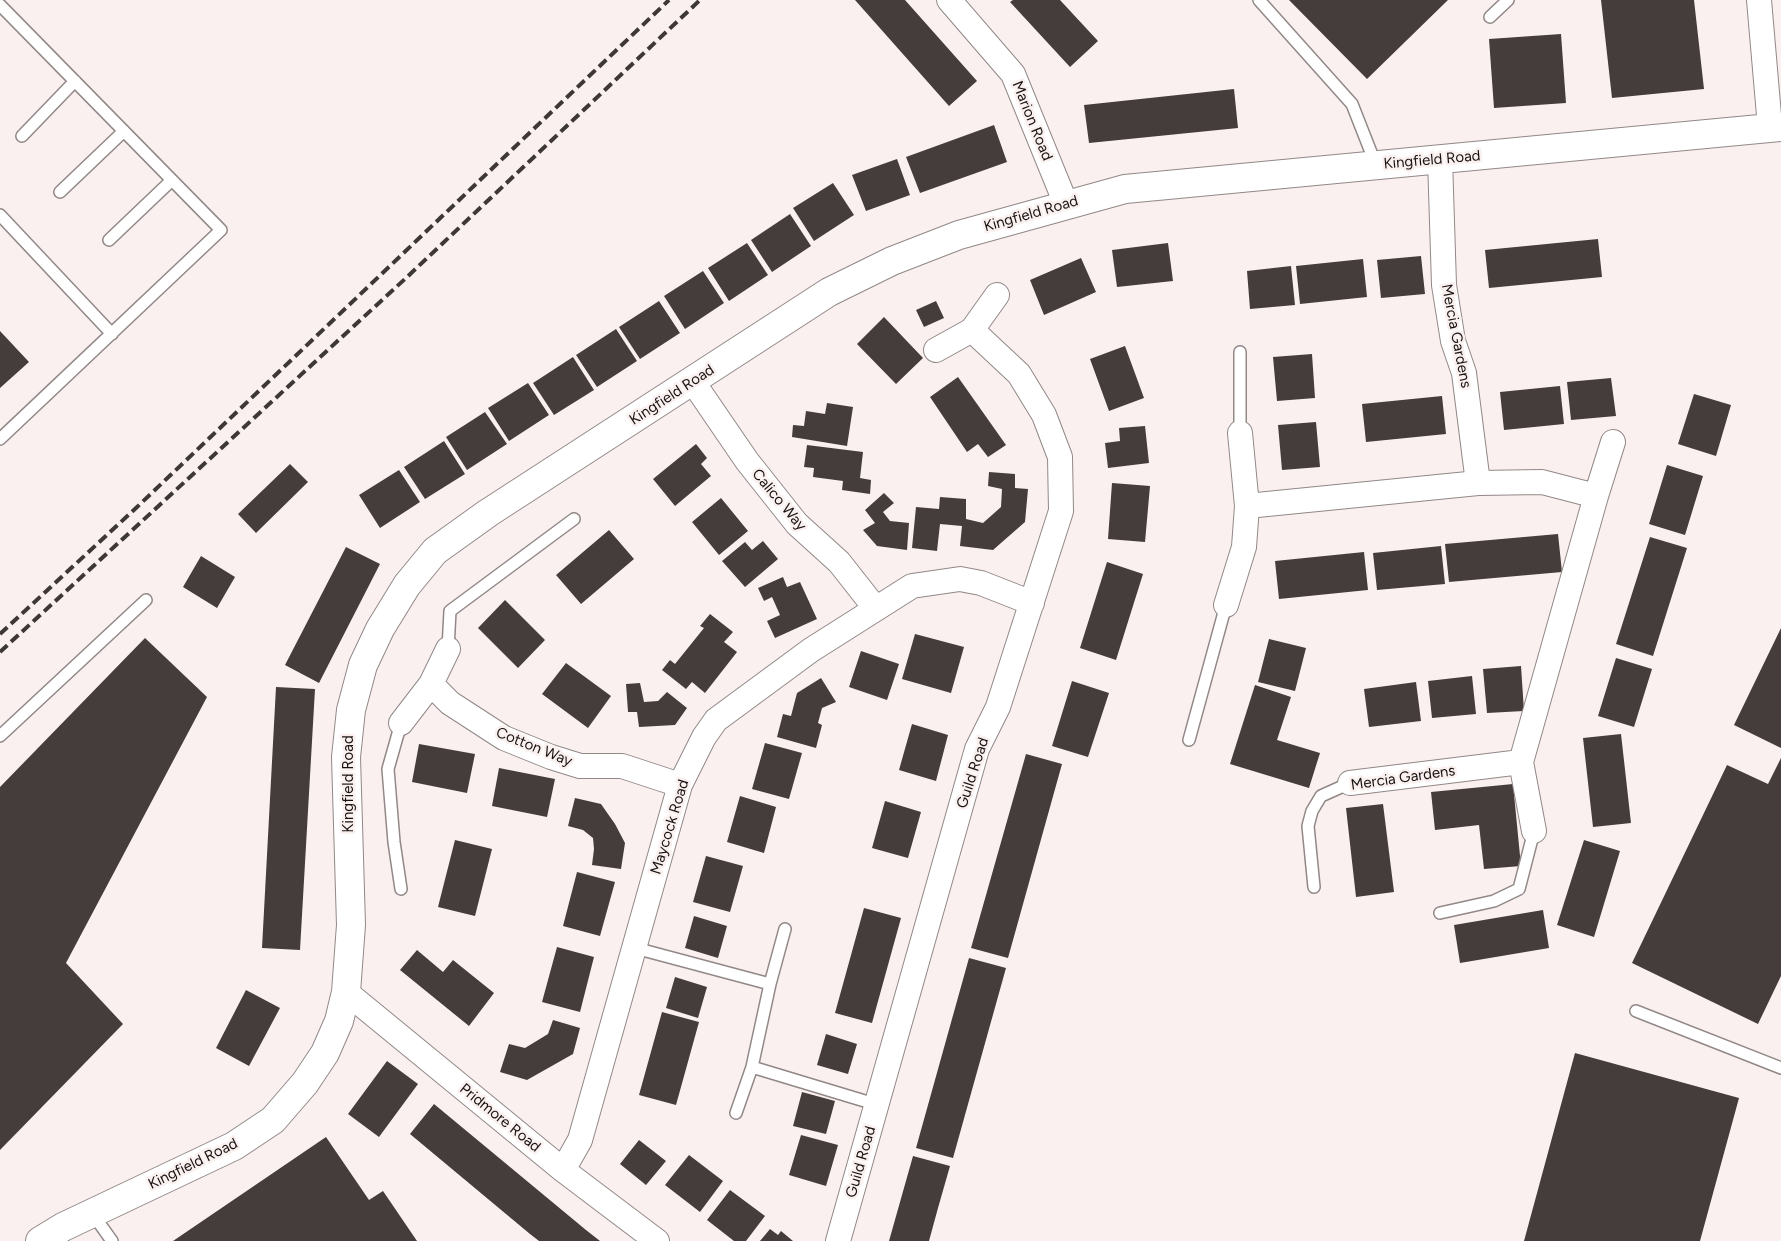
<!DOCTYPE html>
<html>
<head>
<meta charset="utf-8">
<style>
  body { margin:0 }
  canvas { display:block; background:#faf0ef }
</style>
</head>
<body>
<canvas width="1781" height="1241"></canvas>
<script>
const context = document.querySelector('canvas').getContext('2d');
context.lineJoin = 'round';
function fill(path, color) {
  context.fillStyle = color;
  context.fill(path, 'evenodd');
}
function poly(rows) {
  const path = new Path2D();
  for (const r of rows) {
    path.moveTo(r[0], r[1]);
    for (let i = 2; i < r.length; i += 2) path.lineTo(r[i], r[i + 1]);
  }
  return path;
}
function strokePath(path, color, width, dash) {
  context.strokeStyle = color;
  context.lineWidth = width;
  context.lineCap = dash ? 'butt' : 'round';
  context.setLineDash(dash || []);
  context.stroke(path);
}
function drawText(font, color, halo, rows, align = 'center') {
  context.font = font + ' Figtree,sans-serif';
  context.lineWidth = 5;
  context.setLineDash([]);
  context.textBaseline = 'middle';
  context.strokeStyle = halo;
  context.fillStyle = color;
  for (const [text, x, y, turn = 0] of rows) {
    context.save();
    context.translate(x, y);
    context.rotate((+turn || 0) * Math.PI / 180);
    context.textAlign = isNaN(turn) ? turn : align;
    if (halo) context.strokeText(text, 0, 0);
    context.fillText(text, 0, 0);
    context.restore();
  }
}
fill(poly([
  [855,0,905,0,977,81,949,106],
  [1013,0,1060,0,1098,41,1070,67,1010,2],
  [1289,0,1448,0,1367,79],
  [1601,0,1694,0,1704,89,1612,98],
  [1561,34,1566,103,1494,108,1489,39],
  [1234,89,1238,128,1089,143,1084,105],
  [994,125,1007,162,920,193,906,157],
  [897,159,910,195,866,211,852,175],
  [833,183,854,215,814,241,793,208],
  [790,214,811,246,772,272,751,240],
  [1598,239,1602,277,1489,288,1485,250],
  [747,243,768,275,729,301,708,268],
  [1168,243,1173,281,1117,287,1112,250],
  [1421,256,1425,294,1381,298,1377,260],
  [1081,258,1096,292,1044,315,1030,280],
  [1363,259,1367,297,1300,304,1296,266],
  [1291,266,1295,305,1250,309,1247,271],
  [703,271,724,303,685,329,664,296],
  [659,301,680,333,640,359,619,327],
  [936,301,944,318,924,327,916,310],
  [884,317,923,358,896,384,857,344],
  [616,329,637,361,597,387,576,355],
  [0,331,29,362,0,388],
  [1125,346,1144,398,1109,411,1090,359],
  [1312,354,1315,398,1277,401,1273,357],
  [573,357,594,390,554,415,533,383],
  [958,377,1006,445,988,457,978,444,967,452,930,397],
  [1611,378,1616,416,1571,420,1567,382],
  [528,383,549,415,509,441,488,408],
  [1560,386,1564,424,1504,430,1500,392],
  [1694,394,1731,405,1716,456,1678,444],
  [1442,396,1446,434,1366,442,1362,404],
  [827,403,853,407,847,446,792,437,793,425,804,426,806,411,825,414],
  [485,412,507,444,467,470,446,437],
  [1316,422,1320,467,1282,470,1278,425],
  [1145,426,1149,463,1108,468,1105,443,1120,441,1119,428],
  [444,441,465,474,425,499,404,467],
  [696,444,707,458,701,464,711,476,675,506,653,479],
  [807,445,863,452,860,478,871,480,870,494,842,490,843,481,813,477,814,468,804,467],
  [290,464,308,482,256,533,238,514],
  [1667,465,1703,476,1685,535,1649,524],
  [399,470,420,502,380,528,359,495],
  [989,472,1015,474,1015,488,1028,489,1025,522,993,550,960,546,962,526,940,524,937,551,912,548,916,507,939,509,940,497,966,499,966,519,983,523,1001,507,1002,489,988,486],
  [1112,483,1150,486,1145,542,1108,539],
  [884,493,894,503,883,512,890,521,909,523,907,550,877,546,863,530,875,523,865,510],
  [721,498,748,531,719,555,692,522],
  [609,530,634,559,581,604,556,575],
  [1558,534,1562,572,1449,582,1445,544],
  [1650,537,1687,548,1653,656,1616,644],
  [763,541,778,559,745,587,722,561,745,542,752,550],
  [1441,546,1445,584,1377,590,1373,553],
  [346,547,380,564,319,683,285,665],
  [1364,552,1368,590,1279,599,1275,561],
  [201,556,235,577,217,608,183,587],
  [1107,562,1143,574,1116,660,1080,648],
  [783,577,787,587,800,582,817,619,775,638,767,621,780,615,772,597,764,601,758,588],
  [505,600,545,640,518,668,478,628],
  [710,614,733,632,724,642,737,652,705,693,692,682,686,689,662,670,670,660,675,664,704,628,700,626],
  [1781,628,1781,748,1734,725],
  [915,634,964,647,951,693,902,679],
  [145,638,207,697,66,963,123,1024,0,1150,0,787],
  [1269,639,1306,648,1295,691,1258,682],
  [861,651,899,664,887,700,849,687],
  [1616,658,1652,669,1634,727,1598,716],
  [566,663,611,696,588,728,542,694],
  [1521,666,1524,711,1487,713,1483,669],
  [1472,676,1476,714,1432,718,1428,681],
  [821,678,836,702,822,708,818,723,822,725,816,748,777,737,783,714,791,716,797,693],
  [1072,681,1109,693,1088,757,1052,746],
  [1416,682,1421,721,1369,727,1364,689],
  [640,683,644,702,658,701,667,692,687,708,675,725,639,727,637,712,628,712,626,684],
  [1255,685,1291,697,1277,740,1320,753,1309,788,1230,764],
  [276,687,315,689,300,950,262,948],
  [912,724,948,735,936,781,899,770],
  [1621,734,1631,823,1593,827,1583,738],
  [765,743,802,753,789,799,752,789],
  [419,744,475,754,467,793,412,782],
  [1026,754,1062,764,1008,958,971,948],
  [1781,758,1781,976,1758,1024,1632,963,1727,765,1768,784],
  [499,768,555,779,547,817,492,806],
  [1513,784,1521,866,1484,869,1479,825,1435,830,1431,792],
  [740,796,776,807,764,853,727,842],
  [575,798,601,804,615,824,625,843,621,869,592,865,594,849,593,838,583,830,568,826],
  [885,801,921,812,908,858,872,848],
  [1383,804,1394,892,1356,897,1346,808],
  [455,840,492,849,475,916,438,907],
  [1584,840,1620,851,1594,937,1557,925],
  [706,856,743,866,730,912,693,902],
  [577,872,615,882,600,936,563,926],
  [864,908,901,918,872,1023,835,1013],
  [1543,910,1549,948,1460,963,1454,925],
  [694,916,727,926,718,958,685,948],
  [557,947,594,957,580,1012,542,1002],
  [417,950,443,972,453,960,494,993,469,1026,400,970],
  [969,958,1006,968,953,1158,916,1148],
  [675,977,707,987,698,1018,666,1008],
  [246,990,280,1008,249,1066,216,1048],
  [662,1012,699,1022,676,1105,639,1095],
  [553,1020,580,1028,573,1054,527,1080,500,1072,509,1044,525,1048,548,1034],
  [826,1034,857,1044,848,1074,817,1065],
  [1575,1053,1739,1098,1700,1241,1524,1241],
  [387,1061,418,1084,379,1137,348,1114],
  [802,1092,835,1101,826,1134,793,1126],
  [434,1104,586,1230,600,1241,539,1241,530,1234,410,1134],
  [801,1135,838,1145,826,1186,789,1175],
  [326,1137,369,1200,383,1191,417,1241,173,1241],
  [639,1140,666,1161,646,1185,620,1164],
  [689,1155,723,1181,700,1212,665,1185],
  [913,1156,950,1166,938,1208,929,1241,889,1241],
  [730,1190,765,1216,746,1241,734,1241,707,1220],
  [770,1229,778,1235,781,1231,793,1241,760,1241]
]), '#453d3c');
const lane = poly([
  [1259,0,1352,104,1376,165],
  [0,5,221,230,0,439],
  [1490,17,1508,0],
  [22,136,75,81],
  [60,192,124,131],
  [0,215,112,334],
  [109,240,172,180],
  [1240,352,1240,433],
  [448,649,450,611,574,519],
  [0,736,146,600],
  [1189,740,1226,605],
  [1314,887,1308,826,1312,811,1321,796,1350,783],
  [401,889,394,842,388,769,401,723],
  [1440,913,1494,901,1519,889,1534,831],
  [635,948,770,984,785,929],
  [1636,1011,1781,1068],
  [752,1067,770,984],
  [736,1113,752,1067,878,1105],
  [92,1213,112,1241]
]);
const street = poly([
  [949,0,1013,74,1066,204],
  [1759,0,1770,127],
  [1440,159,1444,285,1453,341,1464,373,1478,483],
  [972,330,997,295],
  [693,382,747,461,797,524,839,562,876,609],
  [1247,506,1478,483,1542,482,1596,496],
  [1226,605,1244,547,1247,506,1240,433],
  [431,684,450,703,504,738,551,757,580,766,622,766,680,785],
  [401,723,431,684,448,649],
  [1350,783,1521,762],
  [1534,831,1521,762,1596,496,1613,442],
  [346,992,563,1170,657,1241],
  [563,1170,580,1140,680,785,704,737,716,720,811,650,912,586,960,579,981,583,1032,603],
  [838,1241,977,749,998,707,1061,511,1060,457,1044,415,1019,374,972,330,936,350]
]);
const secondary = poly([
  [40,1241,63,1227,234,1146,273,1120,305,1083,325,1053,339,1021,346,992,351,925,346,757,351,710,363,665,380,629,407,585,435,551,488,513,829,292,892,261,959,235,1125,189,1781,127]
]);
strokePath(lane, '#918887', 14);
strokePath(street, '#918887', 26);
strokePath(secondary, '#918887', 30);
strokePath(lane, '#fff', 11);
strokePath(street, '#fff', 24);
strokePath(secondary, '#fff', 28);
strokePath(poly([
  [0,634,136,508,669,0],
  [0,652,406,278,700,0]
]), '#3d3837', 4, [10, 5]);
drawText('15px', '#161312', '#faf0ef', [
  ["Marion Road",1032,121,68],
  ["Kingfield Road",1432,160,-5],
  ["Kingfield Road",1031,214,-16],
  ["Mercia Gardens",1456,336,79],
  ["Kingfield Road",672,395,-33],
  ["Calico Way",779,500,50],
  ["Cotton Way",534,747,22],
  ["Guild Road",973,773,-72],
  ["Mercia Gardens",1403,778,-8],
  ["Kingfield Road",349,784,-90],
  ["Maycock Road",670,827,-73],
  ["Pridmore Road",500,1118,39],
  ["Guild Road",861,1162,-74],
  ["Kingfield Road",193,1164,-26]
]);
</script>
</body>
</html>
